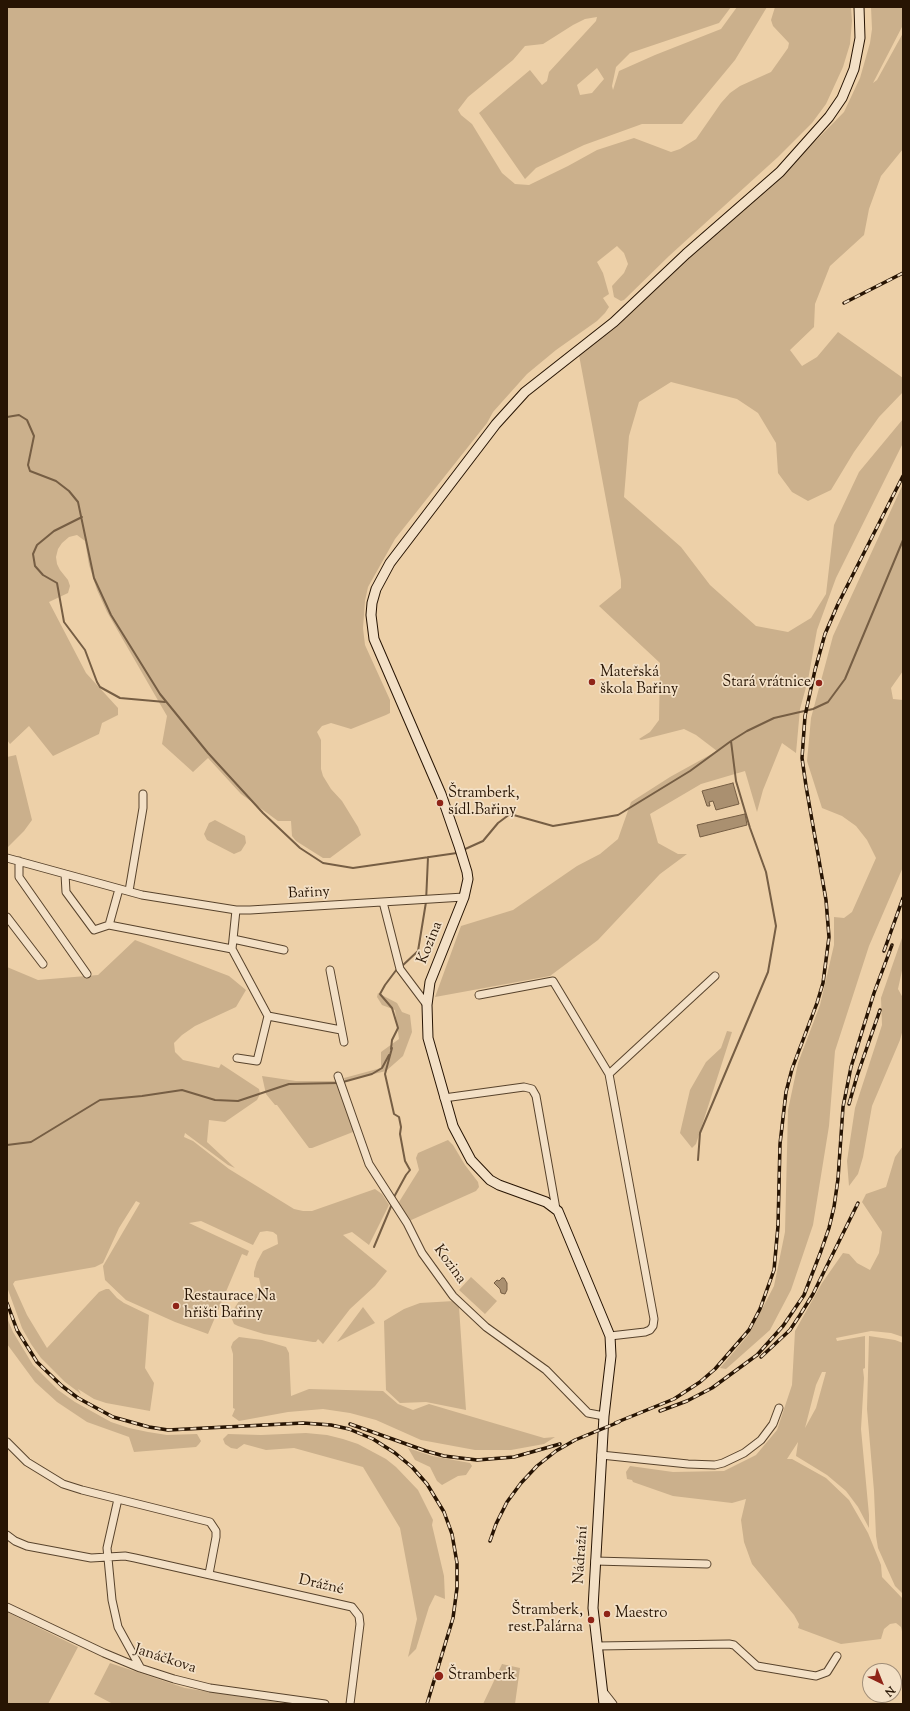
<!DOCTYPE html>
<html>
<head>
<meta charset="utf-8">
<style>
  body { margin:0 }
  #map { position:relative; width:910px; height:1711px; overflow:hidden; background:#edd0a8; font-family:"Sorts Mill Goudy",serif }
  canvas { display:block }
  .frame { position:absolute; inset:0; border:8px solid #271403; pointer-events:none }
  .north { position:absolute; left:862px; top:1663px; width:40px; height:40px; box-sizing:border-box; background:#f3e0c6; border:1px solid #a18e78; border-radius:50%; rotate:137deg; font-size:11px; font-weight:700; line-height:16px; text-align:center; color:#271403 }
  .north::after { content:''; display:block; margin:auto; width:14px; height:18px; background:#8f2418; clip-path:polygon(50% 0,100% 100%,50% 72%,0 100%) }
</style>
</head>
<body>
<div id="map">
<canvas width="910" height="1711"></canvas>
<div class="frame"></div>
<div class="north">N</div>
</div>
<script>
const context = document.querySelector('canvas').getContext('2d');
context.lineJoin = 'round';
function fill(path, color) {
  context.fillStyle = color;
  context.fill(path, 'evenodd');
}
function poly(rows) {
  const path = new Path2D();
  for (const r of rows) {
    path.moveTo(r[0], r[1]);
    for (let i = 2; i < r.length; i += 2) path.lineTo(r[i], r[i + 1]);
  }
  return path;
}
function strokePath(path, color, width, dash) {
  context.strokeStyle = color;
  context.lineWidth = width;
  context.lineCap = dash ? 'butt' : 'round';
  context.setLineDash(dash || []);
  context.stroke(path);
}
function drawText(font, color, halo, rows, align = 'center') {
  context.font = font + ' "Sorts Mill Goudy",serif';
  context.lineWidth = 3.5;
  context.setLineDash([]);
  context.textBaseline = 'middle';
  context.strokeStyle = halo;
  context.fillStyle = color;
  for (const [text, x, y, turn = 0] of rows) {
    context.save();
    context.translate(x, y);
    context.rotate((+turn || 0) * Math.PI / 180);
    context.textAlign = isNaN(turn) ? turn : align;
    if (halo) context.strokeText(text, 0, 0);
    context.fillText(text, 0, 0);
    context.restore();
  }
}
fill(poly([
  [7,7,731,7,719,23,716,24,630,53,616,67,612,86,613,90,619,71,655,55,721,29,737,7,767,7,735,60,682,124,642,124,584,145,536,168,525,179,479,113,530,70,542,85,547,81,549,72,596,21,597,17,585,19,573,25,543,44,525,46,513,60,468,97,458,110,461,115,472,124,502,173,515,184,529,185,568,166,597,150,634,138,671,152,680,149,696,139,721,103,730,93,740,86,771,72,788,48,789,43,773,26,771,20,775,7,851,7,852,21,850,44,843,67,826,104,812,123,778,157,669,256,624,300,621,301,614,297,612,286,624,273,628,264,624,253,617,246,597,262,603,273,609,294,603,298,609,307,605,313,597,321,556,350,527,374,493,412,487,423,395,539,368,587,365,601,363,628,365,645,390,700,390,713,386,715,351,729,331,723,322,726,317,732,321,740,321,769,323,776,331,789,342,801,358,827,361,835,330,858,323,858,296,841,292,836,291,821,278,821,241,794,208,758,193,772,162,744,167,716,107,612,97,590,89,565,85,541,77,535,69,537,62,543,58,549,56,557,57,564,60,570,68,580,70,586,68,593,49,602,86,673,118,708,118,715,102,723,99,734,53,756,29,726,10,744,7,740],
  [597,68,604,79,592,93,580,95,577,85],
  [871,7,903,7,903,25,873,83,877,80,903,33,903,149,881,176,869,209,864,235,830,266,815,304,814,327,790,350,802,366,817,357,838,332,903,378,903,392,879,417,854,452,831,490,808,501,792,492,778,473,776,443,758,413,737,399,671,382,639,402,629,436,624,497,681,547,710,585,756,626,788,632,811,618,826,594,834,525,859,472,903,419,903,443,836,578,817,630,808,680,800,709,796,753,782,743,763,790,757,812,745,771,701,784,650,814,658,843,678,854,687,854,660,874,598,940,550,976,435,997,461,926,513,910,577,866,600,854,618,839,631,802,670,777,717,751,696,735,684,729,641,740,639,739,650,732,659,720,660,663,599,606,621,588,621,580,579,355,618,326,692,254,783,174,844,112,860,78,870,43,872,29],
  [903,484,903,671,891,688,893,699,903,700,903,867,869,946,835,1051,829,1126,813,1225,791,1290,770,1330,726,1369,720,1368,749,1334,774,1286,785,1232,788,1110,798,1063,820,1005,834,945,834,917,844,918,852,912,876,858,867,840,856,826,842,816,822,808,807,761,811,718,833,636],
  [16,755,32,820,24,831,7,848,7,757],
  [215,820,245,836,246,843,241,851,234,854,207,840,204,834,209,823],
  [903,935,903,966,898,989,903,998,903,1029,900,1040,872,1106,863,1157,858,1174,849,1186,847,1161,855,1108,882,1025,881,998],
  [135,940,229,976,246,990,236,1007,195,1026,182,1035,174,1043,175,1052,183,1060,219,1068,221,1064,259,1089,260,1094,257,1100,225,1122,209,1120,207,1142,235,1168,228,1165,185,1133,184,1137,193,1141,229,1169,294,1209,303,1211,312,1211,375,1189,382,1194,389,1205,369,1245,352,1232,343,1235,387,1271,375,1286,350,1309,323,1344,318,1339,316,1342,313,1342,264,1334,238,1326,234,1324,231,1317,232,1312,239,1301,247,1296,259,1293,261,1287,259,1278,254,1277,254,1272,257,1262,263,1251,278,1244,277,1235,273,1232,267,1231,260,1232,253,1245,201,1221,189,1223,249,1251,247,1256,242,1254,208,1334,175,1322,126,1300,105,1280,103,1266,140,1203,136,1201,119,1228,103,1263,95,1267,15,1281,13,1284,27,1315,47,1348,99,1292,106,1289,109,1289,117,1298,124,1303,149,1315,145,1368,154,1383,150,1411,106,1403,94,1399,78,1389,81,1394,65,1382,41,1358,31,1344,22,1328,7,1287,7,967,38,980,98,975],
  [378,993,397,1003,402,1012,410,1015,412,1032,403,1056,386,1071,345,1081,344,1078,381,1068,381,1052,399,1039,395,1010,382,1005,377,997],
  [727,1031,732,1032,696,1144,692,1148,680,1133,690,1090,706,1062,721,1048],
  [262,1076,296,1081,337,1081,354,1129,353,1132,312,1148,309,1148,277,1105,275,1105,266,1094],
  [448,1140,453,1145,465,1165,478,1182,479,1187,476,1191,409,1221,399,1202,419,1170,416,1158,418,1153],
  [903,1146,903,1337,891,1333,871,1331,836,1338,837,1341,865,1336,865,1368,863,1369,864,1378,861,1429,869,1515,869,1528,858,1507,846,1491,827,1475,796,1456,798,1442,787,1459,792,1459,826,1478,849,1500,868,1533,881,1565,882,1577,903,1599,903,1636,901,1627,896,1623,890,1624,884,1629,881,1639,841,1644,798,1628,799,1624,794,1615,752,1564,744,1542,741,1520,746,1499,732,1503,673,1496,633,1482,632,1480,627,1479,626,1472,630,1466,673,1472,724,1471,756,1455,777,1430,792,1385,795,1331,822,1283,843,1253,849,1254,857,1263,870,1270,879,1253,882,1232,862,1202,866,1194,886,1187,895,1157],
  [822,1372,826,1372,816,1408,805,1428,816,1385],
  [471,1277,497,1301,485,1314,459,1290],
  [454,1301,459,1307,466,1410,426,1402,400,1403,386,1390,384,1321,404,1309,420,1303],
  [363,1307,375,1323,337,1342],
  [7,1318,13,1332,33,1365,58,1390,75,1402,111,1422,129,1428,148,1432,167,1435,197,1434,201,1441,199,1444,196,1447,134,1452,129,1437,87,1422,57,1402,35,1382,7,1344],
  [869,1336,895,1340,903,1343,903,1594,895,1586,878,1548,876,1536,874,1491,867,1409],
  [239,1337,262,1340,286,1347,289,1353,291,1396,309,1389,383,1391,398,1404,413,1410,429,1404,544,1438,555,1437,544,1444,511,1450,475,1450,421,1440,376,1420,350,1413,323,1409,288,1412,239,1421,232,1416,235,1409,233,1408,233,1354,231,1347,233,1342],
  [306,1433,327,1435,343,1439,358,1444,386,1459,396,1467,418,1490,433,1520,432,1525,444,1576,445,1599,435,1595,429,1607,416,1649,408,1657,417,1619,400,1528,363,1467,294,1448,266,1450,244,1444,237,1449,231,1448,225,1444,223,1439,228,1434,261,1435],
  [408,1448,432,1456,470,1463,472,1466,466,1475,458,1476,442,1485,437,1481,430,1467,415,1460],
  [7,1612,78,1647,48,1704,7,1704],
  [110,1663,185,1688,289,1704,113,1704,94,1694],
  [502,1664,520,1668,515,1704,483,1704]
]), '#cbb08c');
const water = poly([
  [733,783,739,804,716,810,713,801,709,802,710,806,707,806,702,791,733,783],
  [745,814,747,825,700,837,697,825,745,814],
  [502,1278,504,1278,507,1283,507,1290,505,1294,501,1293,500,1289,494,1283,497,1280,499,1281,502,1278]
]);
fill(water, '#aa9070');
strokePath(water, '#765e44', 1);
strokePath(poly([
  [7,417,19,415,27,420,34,436,28,465,30,471,56,481,69,491,78,502,94,578,111,615,160,694,208,753,263,813,300,848,323,863,353,868,457,853],
  [82,517,54,531,37,545,33,554,35,566,43,575,57,583,64,622,85,650,97,682,100,687,120,698,165,702],
  [463,850,483,841,498,823,510,814,553,826,618,815,690,771,731,741,747,731,774,718,813,709,828,702,845,679,903,540],
  [402,966,418,951,426,902,428,857],
  [392,1048,385,1074,394,1114,399,1117,401,1127,400,1134,405,1161,410,1170,406,1175,394,1197],
  [391,1049,392,1040,398,1028,392,1008,380,994,385,985,397,969],
  [343,1082,372,1074,382,1068,389,1055],
  [7,1145,31,1142,100,1100,142,1096,182,1090,215,1100,238,1101,289,1084,338,1083],
  [698,1160,700,1133,768,972,776,926,766,872,750,828,736,781,731,741],
  [374,1247,392,1204]
]), '#765e44', 2);
const street = poly([
  [7,858,142,895,236,910,250,910,464,897],
  [19,861,19,877,87,974],
  [65,874,66,892,94,930,109,925,232,949],
  [129,891,143,808,143,794],
  [383,902,400,969,427,1005],
  [236,910,232,949,268,1016,257,1061,237,1058],
  [7,917,43,964],
  [109,925,119,889],
  [233,939,284,950],
  [330,970,344,1042],
  [479,995,553,981,609,1074,654,1319,653,1326,650,1330,645,1332,610,1336],
  [268,1016,341,1030],
  [609,1074,715,976],
  [338,1076,369,1164,407,1223,422,1253,453,1296,486,1327,546,1370,588,1413,604,1416],
  [444,1098,524,1087,532,1089,536,1096,556,1209],
  [7,1442,27,1462,63,1484,82,1490,210,1522,216,1531,216,1537,209,1574],
  [601,1455,688,1464,715,1465,723,1463,744,1453,761,1440,773,1424,779,1408],
  [118,1499,107,1548,112,1600,118,1627,140,1667],
  [7,1535,15,1541,27,1546,91,1558,125,1556,135,1558,352,1607,359,1616,360,1624,350,1704],
  [595,1561,707,1564],
  [7,1607,104,1653,140,1668,174,1679,210,1688,325,1704],
  [597,1646,729,1644,734,1645,757,1666,816,1676,827,1672,837,1656],
  [602,1690,613,1704]
]);
const secondary = poly([
  [604,1704,593,1608,604,1416,611,1356,610,1336,558,1211,546,1202,499,1185,490,1180,471,1160,453,1126,428,1038,427,1005,430,982,464,897,468,879,467,872,459,846,441,794,374,639,371,615,372,603,376,589,390,563,496,424,525,392,614,322,686,254,780,172,829,117,842,98,854,69,860,38,859,7]
]);
strokePath(street, '#58432c', 9);
strokePath(secondary, '#271403', 11);
strokePath(street, '#f3e0c6', 7);
strokePath(secondary, '#f3e0c6', 9);
const rail = poly([
  [844,303,903,273],
  [884,951,903,898],
  [849,1104,857,1076,880,1010],
  [7,1303,17,1330,37,1362,62,1386,78,1398,113,1417,149,1427,168,1430,303,1423,331,1425,349,1429,373,1439,395,1453,412,1467,427,1484,444,1512,452,1534,457,1563,457,1588,453,1618,427,1704],
  [761,1357,790,1330,800,1315,813,1294,858,1203],
  [660,1411,687,1401,712,1388,757,1355,783,1326,804,1295,821,1251,829,1228,834,1207,838,1179,843,1107,851,1067,874,993,892,945],
  [615,1423,674,1399,700,1382,715,1369,749,1330,760,1309,774,1270,778,1226,780,1144,786,1092,792,1069,817,1003,823,983,829,937,826,900,806,786,802,758,805,716,815,670,825,634,838,604,903,476],
  [350,1424,426,1451,444,1456,477,1460,514,1457,560,1444],
  [490,1541,496,1524,507,1502,521,1483,537,1466,556,1451,575,1440,619,1422]
]);
strokePath(rail, '#271403', 3.5);
strokePath(rail, '#f3e0c6', 2, [6]);
for (const [x, y, r, color] of [
  [592,682,4,"#8f2418"],
  [819,683,4,"#8f2418"],
  [440,803,4,"#8f2418"],
  [176,1306,4,"#8f2418"],
  [607,1614,4,"#8f2418"],
  [591,1620,4,"#8f2418"],
  [439,1676,5,"#8f2418"]
]) {
  const dot = new Path2D();
  dot.arc(x, y, r, 0, 2 * Math.PI);
  context.fillStyle = color;
  context.fill(dot);
  strokePath(dot, '#f3e0c6', 1.5);
}
drawText('15px', '#271403', '#f3e0c6', [
  ["Mateřská",600,673],
  ["škola Bařiny",600,690],
  ["Stará vrátnice",811,683,"right"],
  ["Štramberk,",448,794],
  ["sídl.Bařiny",448,811],
  ["Restaurace Na",184,1297],
  ["hřišti Bařiny",184,1314],
  ["Štramberk,",583,1611,"right"],
  ["rest.Palárna",583,1628,"right"],
  ["Maestro",615,1614],
  ["Štramberk",448,1676]
], 'left');
drawText('15px', '#271403', '#f3e0c6', [
  ["Bařiny",309,894,-3],
  ["Kozina",431,943,-68],
  ["Kozina",449,1265,54],
  ["Nádražní",582,1555,-86],
  ["Drážné",321,1586,13],
  ["Janáčkova",165,1660,18]
]);
</script>
</body>
</html>
